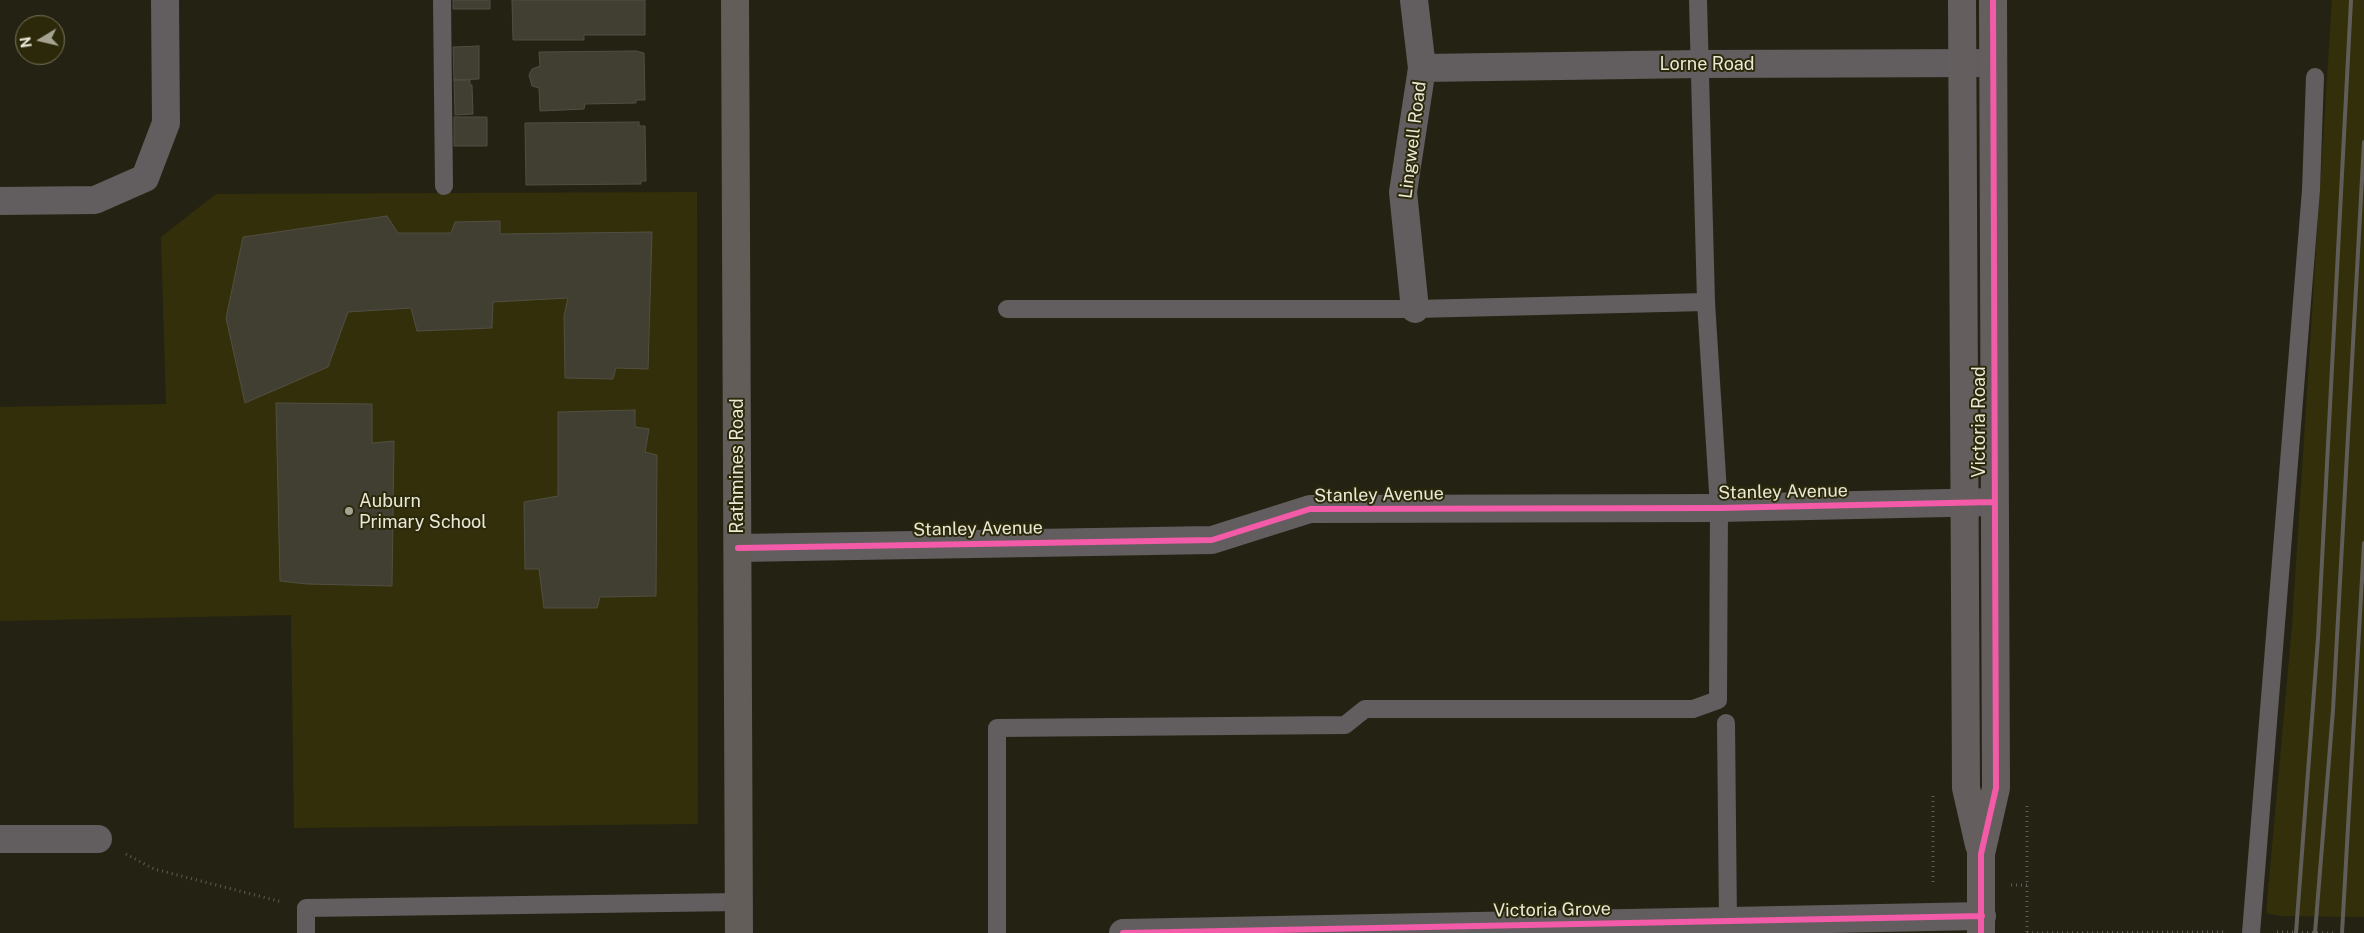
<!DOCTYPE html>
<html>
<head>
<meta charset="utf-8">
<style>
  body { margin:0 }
  #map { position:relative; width:2364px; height:933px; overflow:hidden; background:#242313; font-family:"Public Sans",sans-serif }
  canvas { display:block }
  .north { position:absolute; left:15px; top:15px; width:50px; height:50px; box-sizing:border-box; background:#2c290b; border:1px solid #78765d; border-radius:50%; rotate:261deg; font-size:14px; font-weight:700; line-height:20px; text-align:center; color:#eae9d7 }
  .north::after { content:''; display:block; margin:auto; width:18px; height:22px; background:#a5a492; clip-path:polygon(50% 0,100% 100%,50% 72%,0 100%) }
</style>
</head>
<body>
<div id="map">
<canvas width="2364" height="933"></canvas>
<div class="north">N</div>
</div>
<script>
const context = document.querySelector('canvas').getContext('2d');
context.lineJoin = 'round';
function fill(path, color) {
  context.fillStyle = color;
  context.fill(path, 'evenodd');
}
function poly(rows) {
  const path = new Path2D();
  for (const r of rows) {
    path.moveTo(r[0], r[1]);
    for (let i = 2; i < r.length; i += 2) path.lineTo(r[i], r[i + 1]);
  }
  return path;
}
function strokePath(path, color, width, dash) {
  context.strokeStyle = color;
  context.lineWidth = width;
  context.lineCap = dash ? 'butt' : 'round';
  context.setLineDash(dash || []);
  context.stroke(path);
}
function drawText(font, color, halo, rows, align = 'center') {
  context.font = font + ' "Public Sans",sans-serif';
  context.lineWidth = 4;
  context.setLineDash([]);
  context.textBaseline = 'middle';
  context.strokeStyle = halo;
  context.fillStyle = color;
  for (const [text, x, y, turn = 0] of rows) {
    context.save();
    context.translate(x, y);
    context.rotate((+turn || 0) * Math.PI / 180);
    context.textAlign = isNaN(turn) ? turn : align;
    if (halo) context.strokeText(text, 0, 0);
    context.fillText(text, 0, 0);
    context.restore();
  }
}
fill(poly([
  [2332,0,2364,0,2364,917,2355,917,2281,916,2266,913,2292,626],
  [697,192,698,824,294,828,291,615,0,621,0,407,166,404,161,237,216,194]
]), '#332f0a');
const building = poly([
  [453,0,490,0,490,9,453,9,453,0],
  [512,0,645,0,645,35,584,35,584,40,513,40,512,0],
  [479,46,479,79,454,80,453,47,479,46],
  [636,51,644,53,645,100,636,100,636,103,585,104,584,109,540,111,539,88,532,86,529,75,532,69,540,66,539,52,636,51],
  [454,80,470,80,470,85,472,85,473,114,455,115,454,80],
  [454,117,487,117,487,146,454,146,454,117],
  [639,122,639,126,645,126,646,181,641,181,641,184,526,185,525,123,639,122],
  [387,216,398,233,451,233,455,222,500,221,500,234,652,232,648,369,616,368,613,379,565,378,564,316,568,298,493,302,492,328,417,331,411,308,348,312,328,367,245,403,226,318,243,237,387,216],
  [276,403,372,404,372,443,394,441,392,586,307,584,280,581,276,403],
  [635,410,635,427,649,429,645,452,657,455,656,596,600,597,597,608,544,608,539,569,525,569,524,502,558,496,558,412,635,410]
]);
fill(building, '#403f32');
strokePath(building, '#504f42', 1);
strokePath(poly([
  [1933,796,1933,884],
  [2027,806,2027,933],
  [126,854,154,869,282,902],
  [2011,885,2027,885],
  [2277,932,2334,933],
  [2027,933,2224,932]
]), '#5f5a56', 3, [1, 4]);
strokePath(poly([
  [442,0,444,186],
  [1007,309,1415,309,1706,302],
  [1726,723,1728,922],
  [306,933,306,908,739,902],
  [997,933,997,728,1345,725,1365,709,1693,709,1718,700,1719,508,1706,302,1698,0],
  [2251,933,2311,190,2315,77]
]), '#625d5f', 18);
strokePath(poly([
  [1414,0,1422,68,1403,192,1415,309],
  [1422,68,1700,64,1993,63],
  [0,201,95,200,145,178,166,123,165,0],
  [738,548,1212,540,1310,509,1719,508,1994,502],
  [0,839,98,839],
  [1123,933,1982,916]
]), '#625d5f', 28);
strokePath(poly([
  [1962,0,1966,788,1979,845],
  [1981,933,1981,854,1996,788,1993,0]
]), '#655e5f', 28);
strokePath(poly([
  [735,0,739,933]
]), '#635d5a', 28);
strokePath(poly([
  [2296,933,2318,638,2351,0],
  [2315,933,2333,710,2364,142],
  [2342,933,2364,543]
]), '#615e59', 4);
strokePath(poly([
  [738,548,1212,540,1310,509,1719,508,1994,502],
  [1123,933,1982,916],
  [1981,933,1981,854,1996,788,1993,0]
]), '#f35aa7', 6);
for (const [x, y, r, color] of [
  [349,511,5,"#a5a492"]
]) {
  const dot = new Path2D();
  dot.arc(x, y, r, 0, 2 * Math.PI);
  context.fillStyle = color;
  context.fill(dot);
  strokePath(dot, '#2c290b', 2);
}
drawText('18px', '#eae9d7', '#2c290b', [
  ["Lorne Road",1707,64],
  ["Lingwell Road",1413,140,-83],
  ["Victoria Road",1979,422,-90],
  ["Rathmines Road",737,466,-90],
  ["Stanley Avenue",1783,492,-1],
  ["Stanley Avenue",1379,495,-1],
  ["Stanley Avenue",978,529,-1],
  ["Victoria Grove",1552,910,-1]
]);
drawText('18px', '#eae9d7', '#2c290b', [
  ["Auburn",359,501],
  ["Primary School",359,522]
], 'left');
</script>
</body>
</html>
